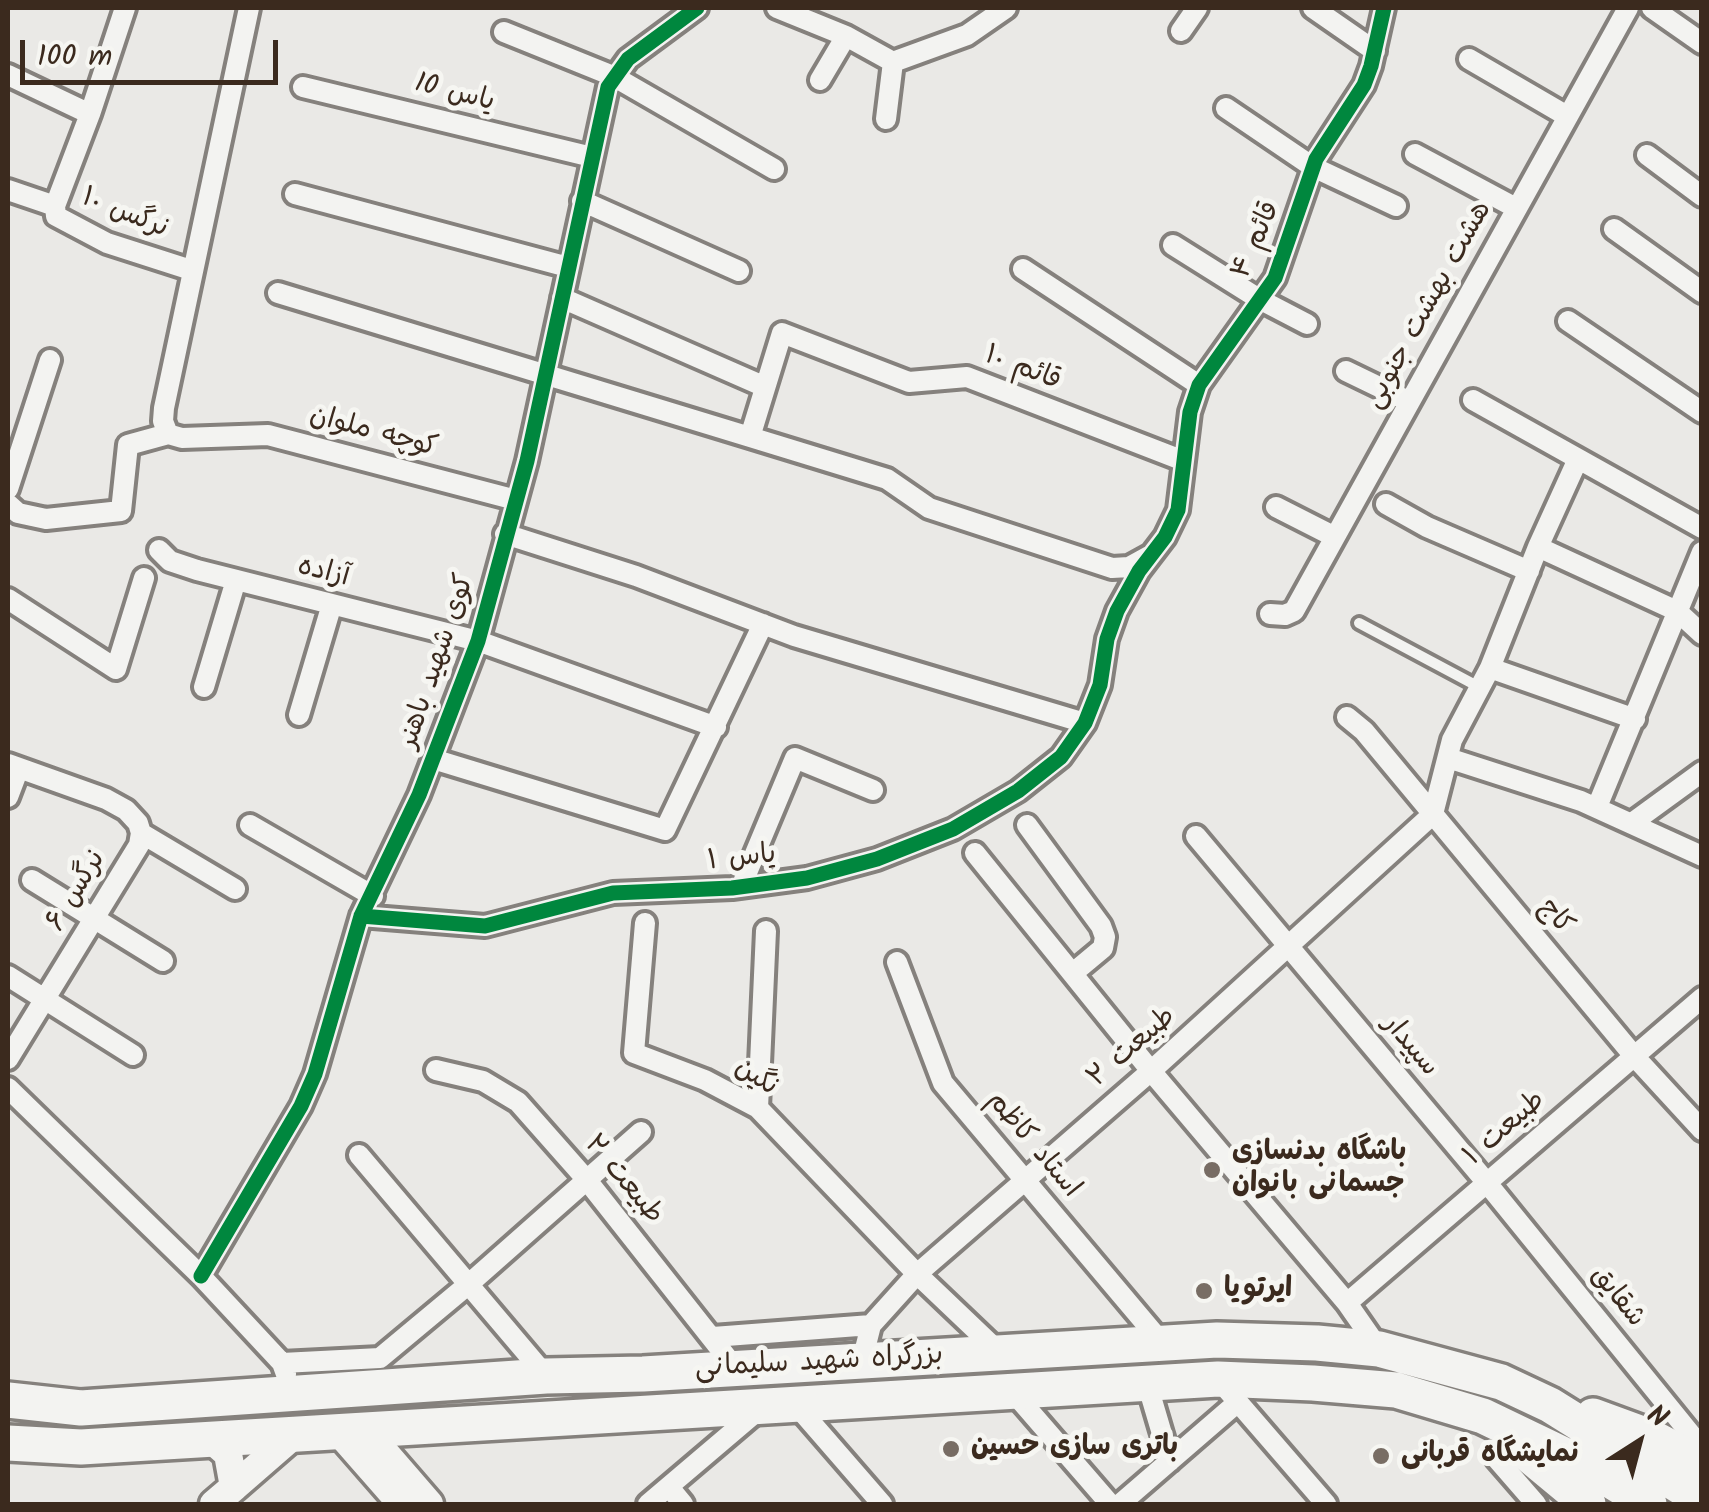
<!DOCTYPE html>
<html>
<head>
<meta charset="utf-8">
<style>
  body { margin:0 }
  #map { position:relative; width:1709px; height:1512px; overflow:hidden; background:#eae9e6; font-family:Kalam,sans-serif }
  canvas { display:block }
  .frame { position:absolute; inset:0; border:10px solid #3b2a1e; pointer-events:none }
  .north { position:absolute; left:1589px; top:1392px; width:100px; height:100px; -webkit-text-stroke:8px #f6f6f2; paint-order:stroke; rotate:36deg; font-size:28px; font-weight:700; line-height:40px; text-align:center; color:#3b2a1e }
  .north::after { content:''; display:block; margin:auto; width:35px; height:45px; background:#3b2a1e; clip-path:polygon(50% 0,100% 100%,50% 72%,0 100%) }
  .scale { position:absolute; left:20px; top:40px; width:258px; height:45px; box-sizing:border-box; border:5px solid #3b2a1e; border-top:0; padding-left:12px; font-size:30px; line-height:35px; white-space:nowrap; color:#3b2a1e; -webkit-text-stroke:8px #f6f6f2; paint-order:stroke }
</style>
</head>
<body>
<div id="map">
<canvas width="1709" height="1512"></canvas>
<div class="frame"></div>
<div class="north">N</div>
<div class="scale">100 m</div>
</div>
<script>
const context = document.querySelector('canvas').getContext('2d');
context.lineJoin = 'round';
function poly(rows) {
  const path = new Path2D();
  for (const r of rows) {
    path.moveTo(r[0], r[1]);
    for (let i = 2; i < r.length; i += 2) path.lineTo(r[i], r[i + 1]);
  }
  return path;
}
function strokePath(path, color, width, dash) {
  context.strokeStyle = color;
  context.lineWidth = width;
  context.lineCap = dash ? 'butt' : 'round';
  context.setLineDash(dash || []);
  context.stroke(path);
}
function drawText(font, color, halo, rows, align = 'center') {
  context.font = font + ' Kalam,"Playpen Sans Arabic",sans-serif';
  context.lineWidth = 10;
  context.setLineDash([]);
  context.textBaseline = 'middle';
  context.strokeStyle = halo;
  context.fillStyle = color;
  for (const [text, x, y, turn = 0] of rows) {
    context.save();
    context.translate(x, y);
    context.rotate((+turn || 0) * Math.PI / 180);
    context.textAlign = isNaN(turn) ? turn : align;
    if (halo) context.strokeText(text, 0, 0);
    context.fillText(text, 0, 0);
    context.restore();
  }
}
const lane = poly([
  [1359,623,1479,687]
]);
const street = poly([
  [249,8,164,408,163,421,168,434,182,438,268,435,516,500],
  [777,8,846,36,893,62,967,35,1006,8],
  [1313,8,1375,51],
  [1652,8,1702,43],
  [1181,31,1197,8],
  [504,32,613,76,774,169],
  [1469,59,1567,116],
  [8,75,90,114,55,206,56,216,107,243,191,270],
  [820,80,846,36],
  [303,87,592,157],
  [1226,108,1313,167,1396,206],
  [90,114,125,8],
  [886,119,893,62],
  [1415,154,1516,208],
  [1647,155,1702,196],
  [8,190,55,206],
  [295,194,568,267],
  [582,201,739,271],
  [1614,229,1702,292],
  [1173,245,1259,299,1307,324],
  [1023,269,1199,385],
  [278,293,750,437],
  [562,298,763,386],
  [1568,321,1702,412],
  [1346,371,1408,401],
  [1473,400,1702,528],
  [8,489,50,360],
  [8,504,18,513,46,519,121,511,128,445,168,434],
  [1386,504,1427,527,1529,571],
  [1276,507,1335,537],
  [505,534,636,576,794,636,1085,723],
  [1538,547,1677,611,1702,634],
  [159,550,170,561,197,570,478,641,716,727],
  [1149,556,1129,567,1112,568,929,508,887,479,750,437,782,333,909,382,967,377,1184,461],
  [8,599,116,669,144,578],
  [1270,614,1285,615,1294,611,1628,8],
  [1490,668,1635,719],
  [204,687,236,580],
  [299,715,332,604],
  [1347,717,1364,731,1634,1056,1702,1130],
  [1448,758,1581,801,1702,856],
  [433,759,665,830,763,624],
  [8,764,106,799,126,810,138,823,141,833,139,845,8,1059],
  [8,797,19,768],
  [1597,807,1702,552],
  [1433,814,1452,740,1490,668,1538,547,1578,459],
  [1632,823,1702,772],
  [250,825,373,896],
  [1027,825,1101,926,1105,937,1103,948,1073,973],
  [141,833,235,889],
  [1196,836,1487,1183,1702,1448],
  [975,853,1151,1071,1347,1303,1379,1349],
  [32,880,163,961],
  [741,887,795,758,873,790],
  [361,916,485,926,613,893,732,888,807,878,877,859,953,829,1018,791,1061,757,1085,723,1100,685,1107,639,1117,611,1139,571,1165,537,1178,510,1190,412,1199,385,1275,278,1316,159,1364,85,1371,66,1384,8],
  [645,923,634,1053,705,1080,758,1108,917,1274,1000,1353],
  [897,962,943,1083,1162,1343],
  [8,976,133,1055],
  [436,1070,483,1081,518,1102,586,1179,736,1369],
  [8,1088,201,1276,282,1363,286,1374],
  [758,1108,766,931],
  [359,1155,546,1376],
  [201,1276,301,1106,315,1074,361,916,419,795,478,641,527,461,608,87,628,59,697,8],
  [1347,1303,1702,998],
  [713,1337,871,1325],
  [862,1361,871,1325,917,1274,1151,1071,1433,814],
  [282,1363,380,1358,470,1283,641,1132],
  [1218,1379,1326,1504],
  [1147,1383,1170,1461],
  [1013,1392,1110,1504],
  [796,1405,882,1504],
  [1496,1458,1536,1504],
  [669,1487,683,1504],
  [648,1504,761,1408],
  [1120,1504,1238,1402]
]);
const secondary = poly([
  [365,1430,429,1504],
  [339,1432,402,1504],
  [211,1439,228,1454,234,1487,295,1434],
  [214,1504,234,1487]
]);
const highway = poly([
  [8,1400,81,1408,546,1376,643,1374,1217,1340,1317,1343,1379,1349,1501,1382,1550,1405,1702,1500],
  [1593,1416,1653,1438,1702,1464],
  [8,1443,81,1447,1218,1379,1313,1383,1396,1390,1483,1416,1587,1466,1649,1504],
  [1518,1446,1588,1504]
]);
strokePath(lane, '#85817d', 18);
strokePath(street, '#85817d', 28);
strokePath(secondary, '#85817d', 35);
strokePath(highway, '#85817d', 42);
strokePath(lane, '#f3f3f1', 10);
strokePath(street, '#f3f3f1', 20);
strokePath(secondary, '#f3f3f1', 28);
strokePath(highway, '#f3f3f1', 35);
strokePath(poly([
  [361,916,485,926,613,893,732,888,807,878,877,859,953,829,1018,791,1061,757,1085,723,1100,685,1107,639,1117,611,1139,571,1165,537,1178,510,1190,412,1199,385,1275,278,1316,159,1364,85,1371,66,1384,8],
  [201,1276,301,1106,315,1074,361,916,419,795,478,641,527,461,608,87,628,59,697,8]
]), '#00873e', 15);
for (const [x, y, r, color] of [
  [1212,1170,10,"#786d64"],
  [1204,1291,10,"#786d64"],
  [951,1449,10,"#786d64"],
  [1381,1456,10,"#786d64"]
]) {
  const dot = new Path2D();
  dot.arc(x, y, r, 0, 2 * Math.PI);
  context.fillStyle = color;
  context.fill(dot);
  strokePath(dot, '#f6f6f2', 4);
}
drawText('28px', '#3b2a1e', '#f6f6f2', [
  ["یاس 10",454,95,14],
  ["نرگس ۱۰",124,215,22],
  ["قائم ۴",1258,241,-66],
  ["هشت بهشت جنوبی",1430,306,-61],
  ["قائم ۱۰",1022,370,21],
  ["کوچه ملوان",373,434,15],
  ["آزاده",323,574,14],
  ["کوی شهید باهنر",439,662,-71],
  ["یاس ۱",742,860,-6],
  ["نرگس ۶",78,892,-59],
  ["کاج",1554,918,50],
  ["سپیدار",1409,1047,50],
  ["طبیعت ۲",1133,1049,-41],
  ["نگین",755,1079,33],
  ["طبیعت ۱",1506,1130,-41],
  ["استاد کاظم",1032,1146,50],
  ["طبیعت ٣",622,1181,50],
  ["شقایق",1616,1298,51],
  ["بزرگراه شهید سلیمانی",819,1364,-3]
]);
drawText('bold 28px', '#3b2a1e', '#f6f6f2', [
  ["باشگاه بدنسازی",1232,1154],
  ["جسمانی بانوان",1232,1186],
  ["ایرتویا",1224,1291],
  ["باتری سازی حسین",971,1449],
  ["نمایشگاه قربانی",1401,1456]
], 'left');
</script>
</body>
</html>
